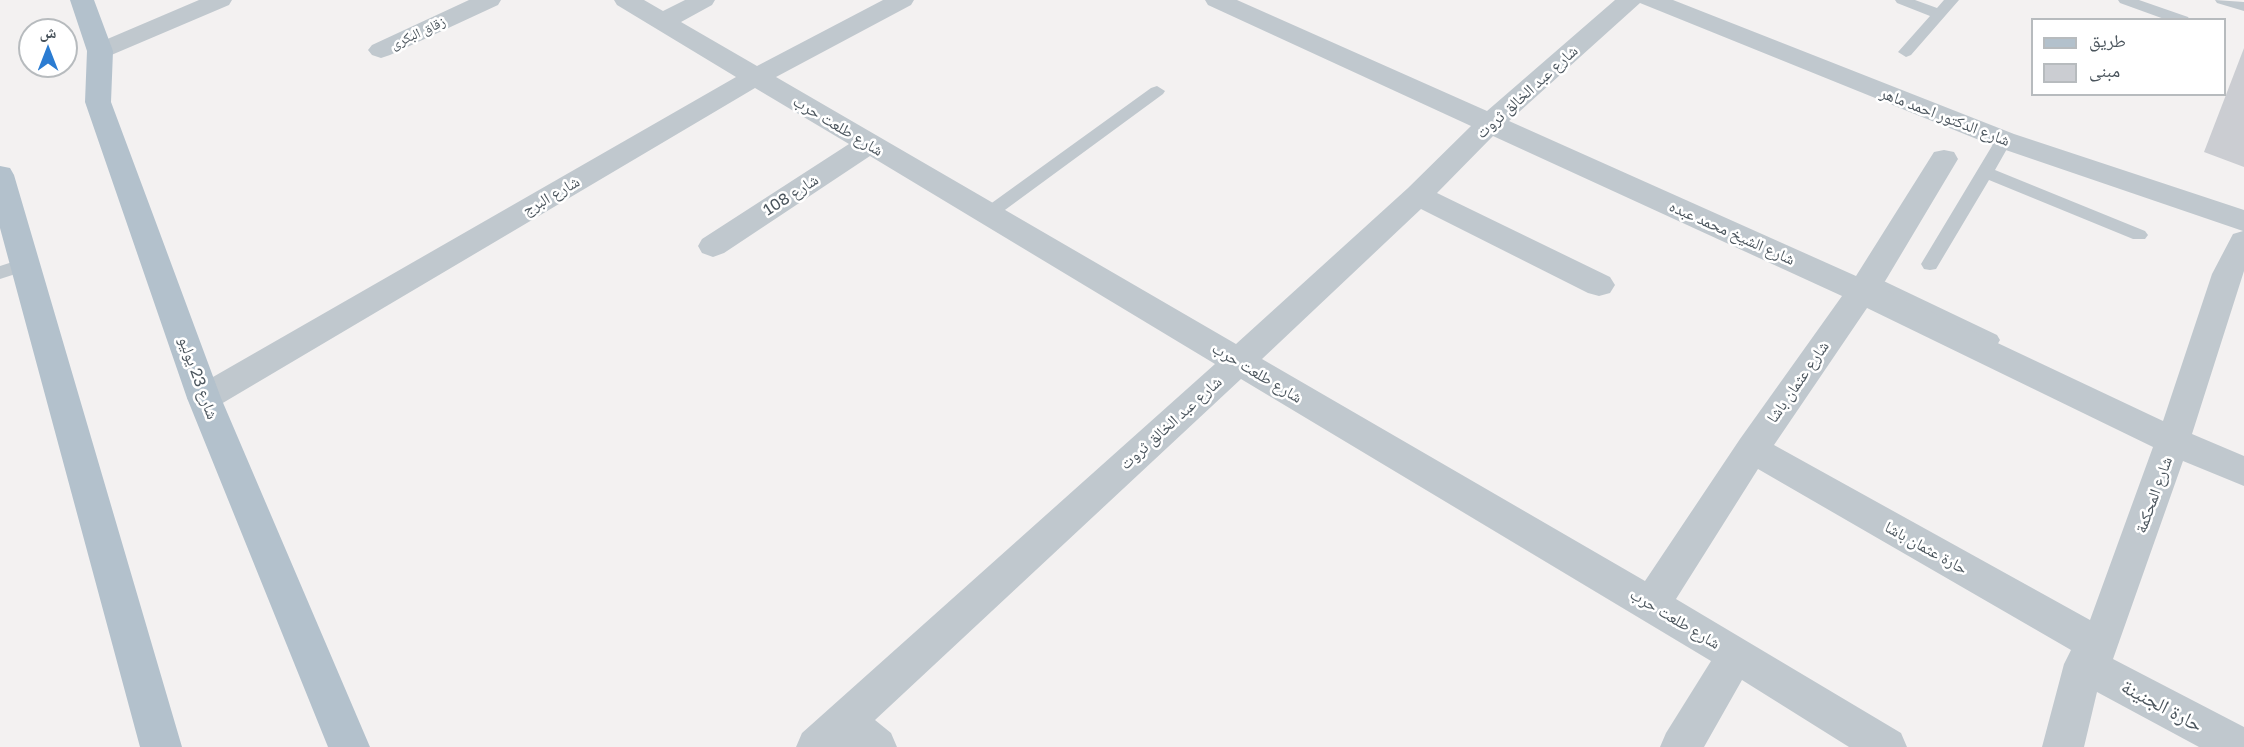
<!DOCTYPE html>
<html>
<head>
<meta charset="utf-8">
<style>
  body { margin:0 }
  #map { position:relative; width:2244px; height:747px; overflow:hidden; background:#f3f1f1; font-family:"Golos Text","Noto Naskh Arabic",sans-serif }
  canvas { display:block }
  .legend { position:absolute; left:2031px; top:18px; width:195px; height:78px; box-sizing:border-box; background:#fff; border:2px solid #b7bbbe; margin:0; padding:8px 10px; list-style:none; font-size:18px; color:#4a545c }
  .legend li { display:flex; align-items:center; gap:12px; height:30px }
  .legend b { width:30px; border:2px solid #b7bbbe }
  .north { position:absolute; left:18px; top:18px; width:60px; height:60px; box-sizing:border-box; background:#fff; border:2px solid #b7bbbe; border-radius:50%; rotate:0deg; font-size:16px; font-weight:700; line-height:24px; text-align:center; color:#4a545c }
  .north::after { content:''; display:block; margin:auto; width:21px; height:27px; background:#2b7cd2; clip-path:polygon(50% 0,100% 100%,50% 72%,0 100%) }
</style>
</head>
<body>
<div id="map">
<canvas width="2244" height="747"></canvas>
<ul class="legend">
<li><b style="height:8px;background:#b3c1cc"></b>طريق</li>
<li><b style="height:16px;background:#cbcdd2"></b>مبنى</li>
</ul>
<div class="north">ش</div>
</div>
<script>
const context = document.querySelector('canvas').getContext('2d');
context.lineJoin = 'round';
function fill(path, color) {
  context.fillStyle = color;
  context.fill(path, 'evenodd');
}
function poly(rows) {
  const path = new Path2D();
  for (const r of rows) {
    path.moveTo(r[0], r[1]);
    for (let i = 2; i < r.length; i += 2) path.lineTo(r[i], r[i + 1]);
  }
  return path;
}
function drawText(font, color, halo, rows, align = 'center') {
  context.font = font + ' "Golos Text","Noto Naskh Arabic",sans-serif';
  context.lineWidth = 5;
  context.setLineDash([]);
  context.textBaseline = 'middle';
  context.strokeStyle = halo;
  context.fillStyle = color;
  for (const [text, x, y, turn = 0] of rows) {
    context.save();
    context.translate(x, y);
    context.rotate((+turn || 0) * Math.PI / 180);
    context.textAlign = isNaN(turn) ? turn : align;
    if (halo) context.strokeText(text, 0, 0);
    context.fillText(text, 0, 0);
    context.restore();
  }
}
fill(poly([
  [2244,48,2244,167,2204,152]
]), '#cbcdd2');
fill(poly([
  [1895,0,1915,0,1937,8,1944,0,1959,0,1911,55,1906,57,1898,52,1930,16,1897,3,1895,0],
  [2118,0,2139,0,2188,17,2190,20,2167,20,2120,3,2118,0],
  [2215,0,2244,2,2244,11,2217,3,2215,0],
  [1157,86,1165,91,1163,94,994,218,982,218,979,214,982,210,1151,88,1157,86],
  [2004,135,2010,136,2012,140,1995,170,2145,231,2148,235,2145,239,2133,239,1989,180,1936,269,1930,270,1924,269,1921,264,1924,259,1998,136,2004,135],
  [25,258,31,259,34,264,31,269,0,279,0,266,25,258],
  [1869,274,1997,335,2000,340,1997,345,1990,347,1983,345,1863,286,1860,281,1863,276,1869,274]
]), '#c0c8ce');
fill(poly([
  [199,0,232,0,229,5,109,56,100,59,91,56,87,51,91,46,199,0],
  [469,0,501,0,498,5,390,55,381,58,372,55,368,50,372,45,469,0],
  [614,0,644,0,663,11,685,0,715,0,712,5,681,22,757,66,883,0,914,0,911,5,776,77,1236,344,1408,188,1471,126,1208,5,1205,0,1237,0,1487,111,1615,0,1673,0,2014,134,2244,210,2244,271,2192,434,2244,456,2244,486,2183,461,2113,659,2244,727,2244,747,2199,747,2097,692,2084,747,2042,747,2064,664,2071,650,1758,469,1676,599,1901,733,1907,747,1849,747,1742,680,1704,747,1660,747,1666,733,1711,661,1241,379,875,720,891,733,897,747,796,747,802,733,1215,364,870,156,724,253,713,257,702,253,698,246,702,239,849,144,755,88,216,407,204,411,192,407,187,398,192,389,736,77,617,5,614,0],
  [1640,3,1994,146,2243,231,2233,234,2212,274,2163,421,1881,288,1958,159,1954,152,1944,150,1934,152,1856,276,1509,121,1640,3],
  [1493,136,1842,296,1740,439,1645,581,1262,359,1421,209,1588,293,1599,296,1610,293,1615,285,1610,277,1437,193,1493,136],
  [1867,308,2153,447,2090,620,1774,445,1867,308]
]), '#c0c8ce');
fill(poly([
  [70,0,94,0,113,51,111,102,155,220,221,398,370,747,328,747,187,398,85,102,87,51,70,0],
  [0,166,10,168,14,175,182,747,140,747,0,228,0,166]
]), '#b3c1cc');
drawText('14px', '#4a545c', '#fff', [
  ["زقاق البكرى",418,33,-25]
]);
drawText('16px', '#4a545c', '#fff', [
  ["شارع عبد الخالق ثروت",1527,92,-42],
  ["شارع الدكتور احمد ماهر",1945,117,21],
  ["شارع طلعت حرب",838,126,31],
  ["شارع 108",791,195,-33],
  ["شارع البرج",551,196,-30],
  ["شارع الشيخ محمد عبده",1732,233,24],
  ["شارع طلعت حرب",1257,373,31],
  ["شارع 23 يوليو",198,378,70],
  ["شارع عثمان باشا",1798,382,-55],
  ["شارع عبد الخالق ثروت",1171,423,-42],
  ["شارع المحكمة",2154,495,-70],
  ["حارة عثمان باشا",1926,548,29],
  ["شارع طلعت حرب",1675,619,31]
]);
drawText('20px', '#4a545c', '#fff', [
  ["حارة الجنينة",2162,706,28]
]);
</script>
</body>
</html>
